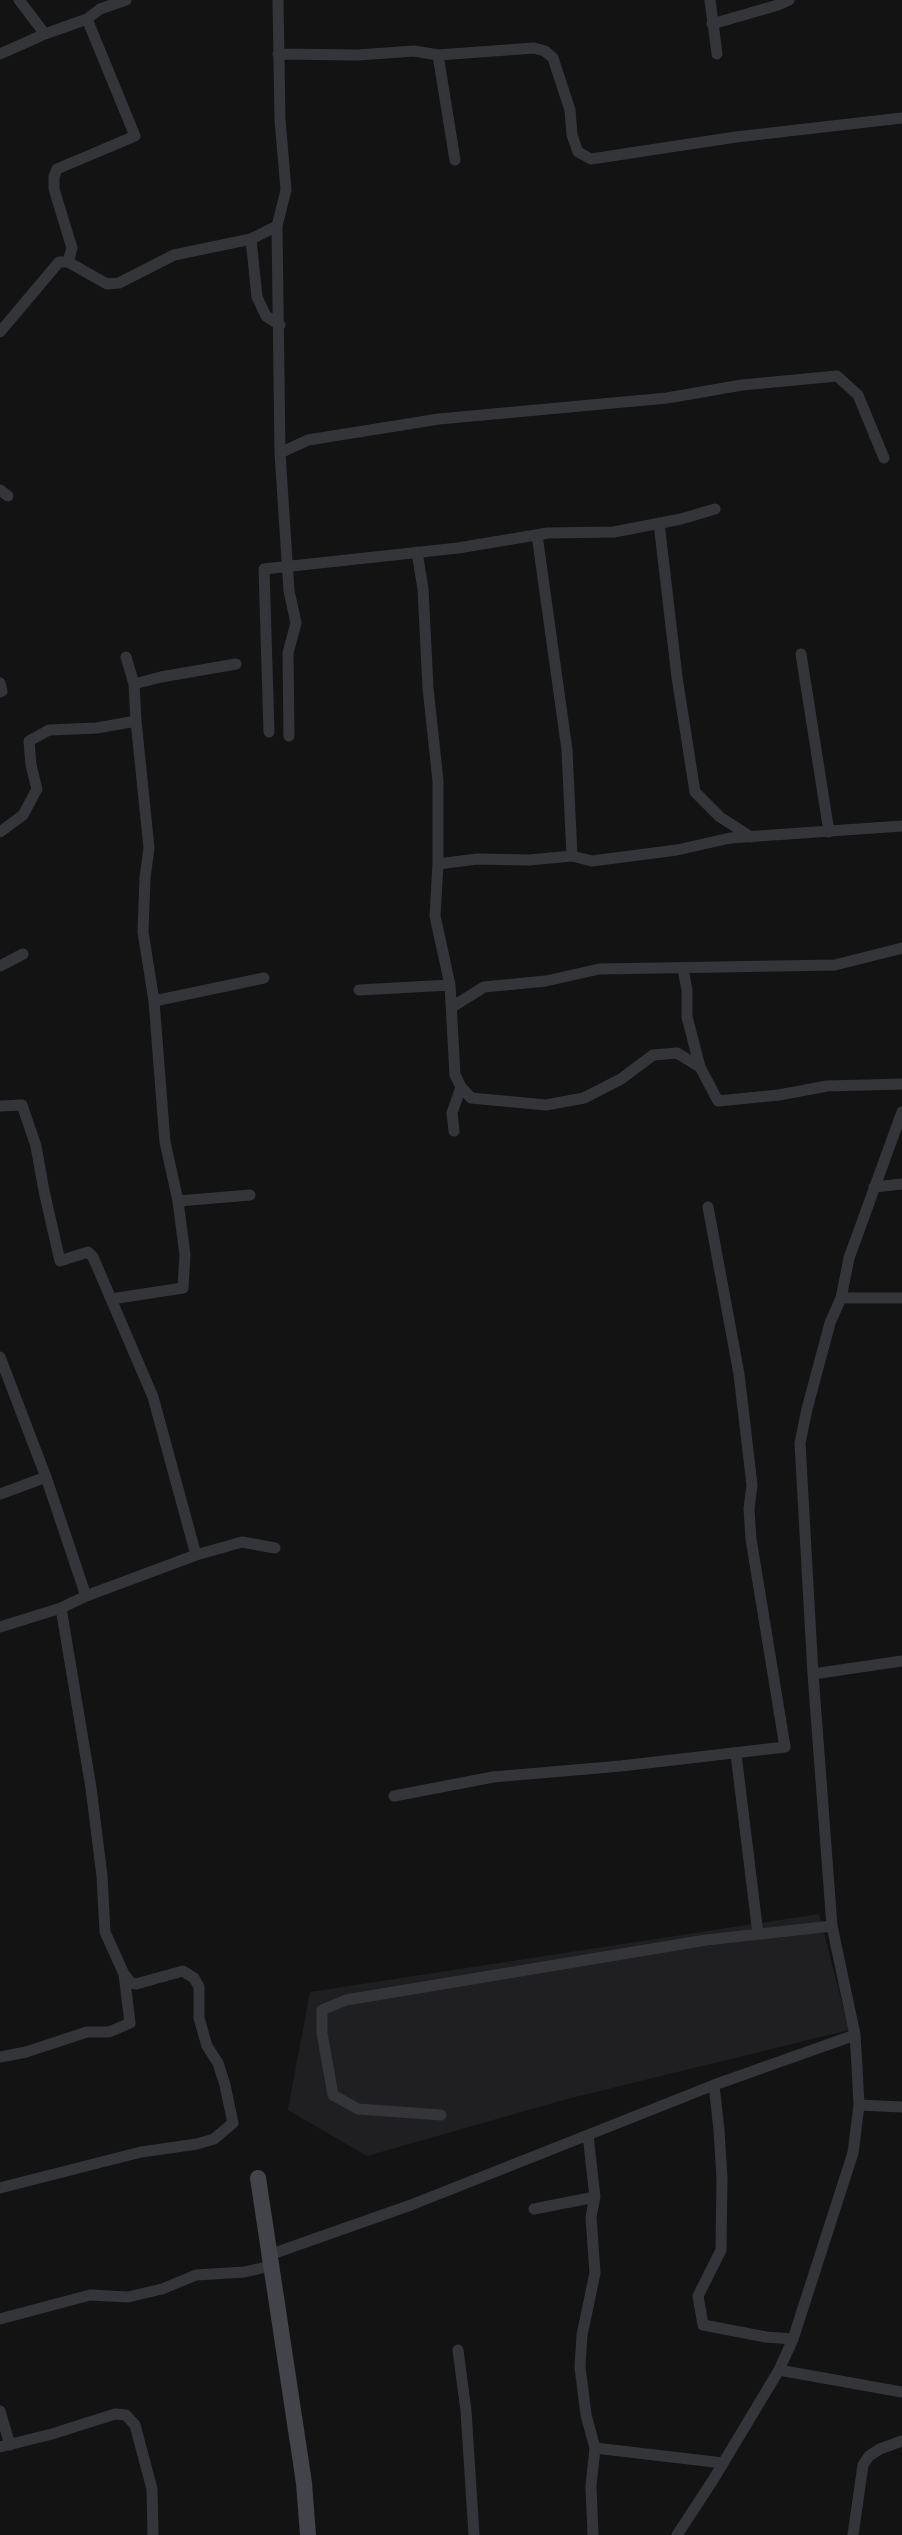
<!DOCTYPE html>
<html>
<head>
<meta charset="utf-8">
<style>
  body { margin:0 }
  canvas { display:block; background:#131314 }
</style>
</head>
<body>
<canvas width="902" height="2535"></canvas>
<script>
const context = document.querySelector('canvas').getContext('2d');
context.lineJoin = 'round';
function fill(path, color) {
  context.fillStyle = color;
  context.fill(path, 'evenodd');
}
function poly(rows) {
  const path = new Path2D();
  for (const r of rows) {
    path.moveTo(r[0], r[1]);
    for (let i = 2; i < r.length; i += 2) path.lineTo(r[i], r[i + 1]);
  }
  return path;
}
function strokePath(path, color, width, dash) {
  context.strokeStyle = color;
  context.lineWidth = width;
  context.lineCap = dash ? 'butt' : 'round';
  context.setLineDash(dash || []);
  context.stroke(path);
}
fill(poly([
  [819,1914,849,2030,567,2099,367,2156,288,2110,310,1992]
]), '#1f1f21');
strokePath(poly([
  [19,0,45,34],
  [278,0,280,120,286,190,277,226,251,239,257,297,266,316,280,325],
  [710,0,717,54],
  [712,24,778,5,789,0],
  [0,54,45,34,87,19,100,9,126,0],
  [278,54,358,55,414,51,438,55,534,48,545,51,553,58,570,110,572,135,578,152,591,159,736,137,902,118],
  [438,55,455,160],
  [277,226,280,453,289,591,296,623,288,653,289,736],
  [68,262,107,284,119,283,174,255,251,239],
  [0,332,59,262,68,262,72,248,54,189,54,177,57,169,135,136,87,19],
  [280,453,308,440,439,419,667,398,742,385,837,376,858,395,884,458],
  [0,490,8,496],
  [659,523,677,677,695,792,720,817,751,837],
  [537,535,567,750,572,856],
  [417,552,423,589,428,688,438,781,438,864,435,916,450,985,455,1075,461,1087,471,1098,546,1105,584,1098,621,1079,653,1055,677,1053,700,1067,718,1101,779,1095,827,1086,902,1084],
  [801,654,829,832],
  [126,657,134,684],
  [0,683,2,691,0,692],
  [136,721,149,848,145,878,143,932,154,1001],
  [269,732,264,569,458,548,548,533,614,532,681,519,715,509],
  [0,832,23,815,37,789,31,765,29,741,49,730,97,728,136,721,134,684,161,677,236,664],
  [438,864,477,859,529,860,572,856,592,861,677,850,730,838,902,826],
  [0,966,23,954],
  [683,969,687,990,687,1017,700,1067],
  [359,990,450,985],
  [452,1007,484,987,546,981,599,969,835,965,902,948],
  [0,1106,22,1105,36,1146,44,1191,60,1261,88,1252,93,1257,153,1397,196,1555],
  [454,1131,452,1113,461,1087],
  [874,1187,902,1184],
  [178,1201,250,1195],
  [841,1298,902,1298],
  [111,1299,183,1288,185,1255,178,1201,165,1142,154,1001,264,978],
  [0,1357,46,1477,86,1596],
  [0,1494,46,1477],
  [0,1627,61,1608,86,1596,196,1555,242,1542,275,1548],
  [813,1674,902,1661],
  [736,1754,758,1934],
  [394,1796,493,1777,621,1766,785,1747,751,1539,749,1509,752,1485,739,1374,708,1207],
  [0,2057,26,2052,87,2032,109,2032,130,2023,124,1974],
  [714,2085,719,2130,722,2178,721,2250,698,2296,703,2325,766,2337,793,2339],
  [859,2105,902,2107],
  [441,2115,358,2109,333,2095,322,2033,322,2010,346,2000,706,1940,832,1926],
  [588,2135,595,2197,591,2217,595,2273,582,2335,580,2367,586,2415,595,2448,591,2486,593,2535],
  [0,2188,141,2152,197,2144,214,2139,233,2123,225,2085,218,2063,207,2046,199,2018,199,1987,194,1978,183,1971,136,1984,131,1983,124,1974,105,1932,102,1876,91,1788,61,1608],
  [534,2209,595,2197],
  [269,2255,411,2205,714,2085,855,2035],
  [0,2319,90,2295,128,2297,162,2289,196,2275,245,2272,270,2266],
  [458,2350,466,2411,474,2535],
  [779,2370,902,2392],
  [0,2411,10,2445],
  [0,2447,52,2434,115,2414,126,2415,135,2425,152,2489,153,2535],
  [595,2448,723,2463],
  [677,2535,713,2480,779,2370,793,2339,853,2153,859,2105,857,2066,855,2035,832,1926,813,1674,800,1443,807,1409,830,1323,841,1298,849,1258,902,1112],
  [853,2535,863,2465,869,2456,880,2449,902,2441]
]), '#343539', 11);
strokePath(poly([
  [258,2178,304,2483,308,2535]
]), '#424449', 16);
</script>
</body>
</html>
